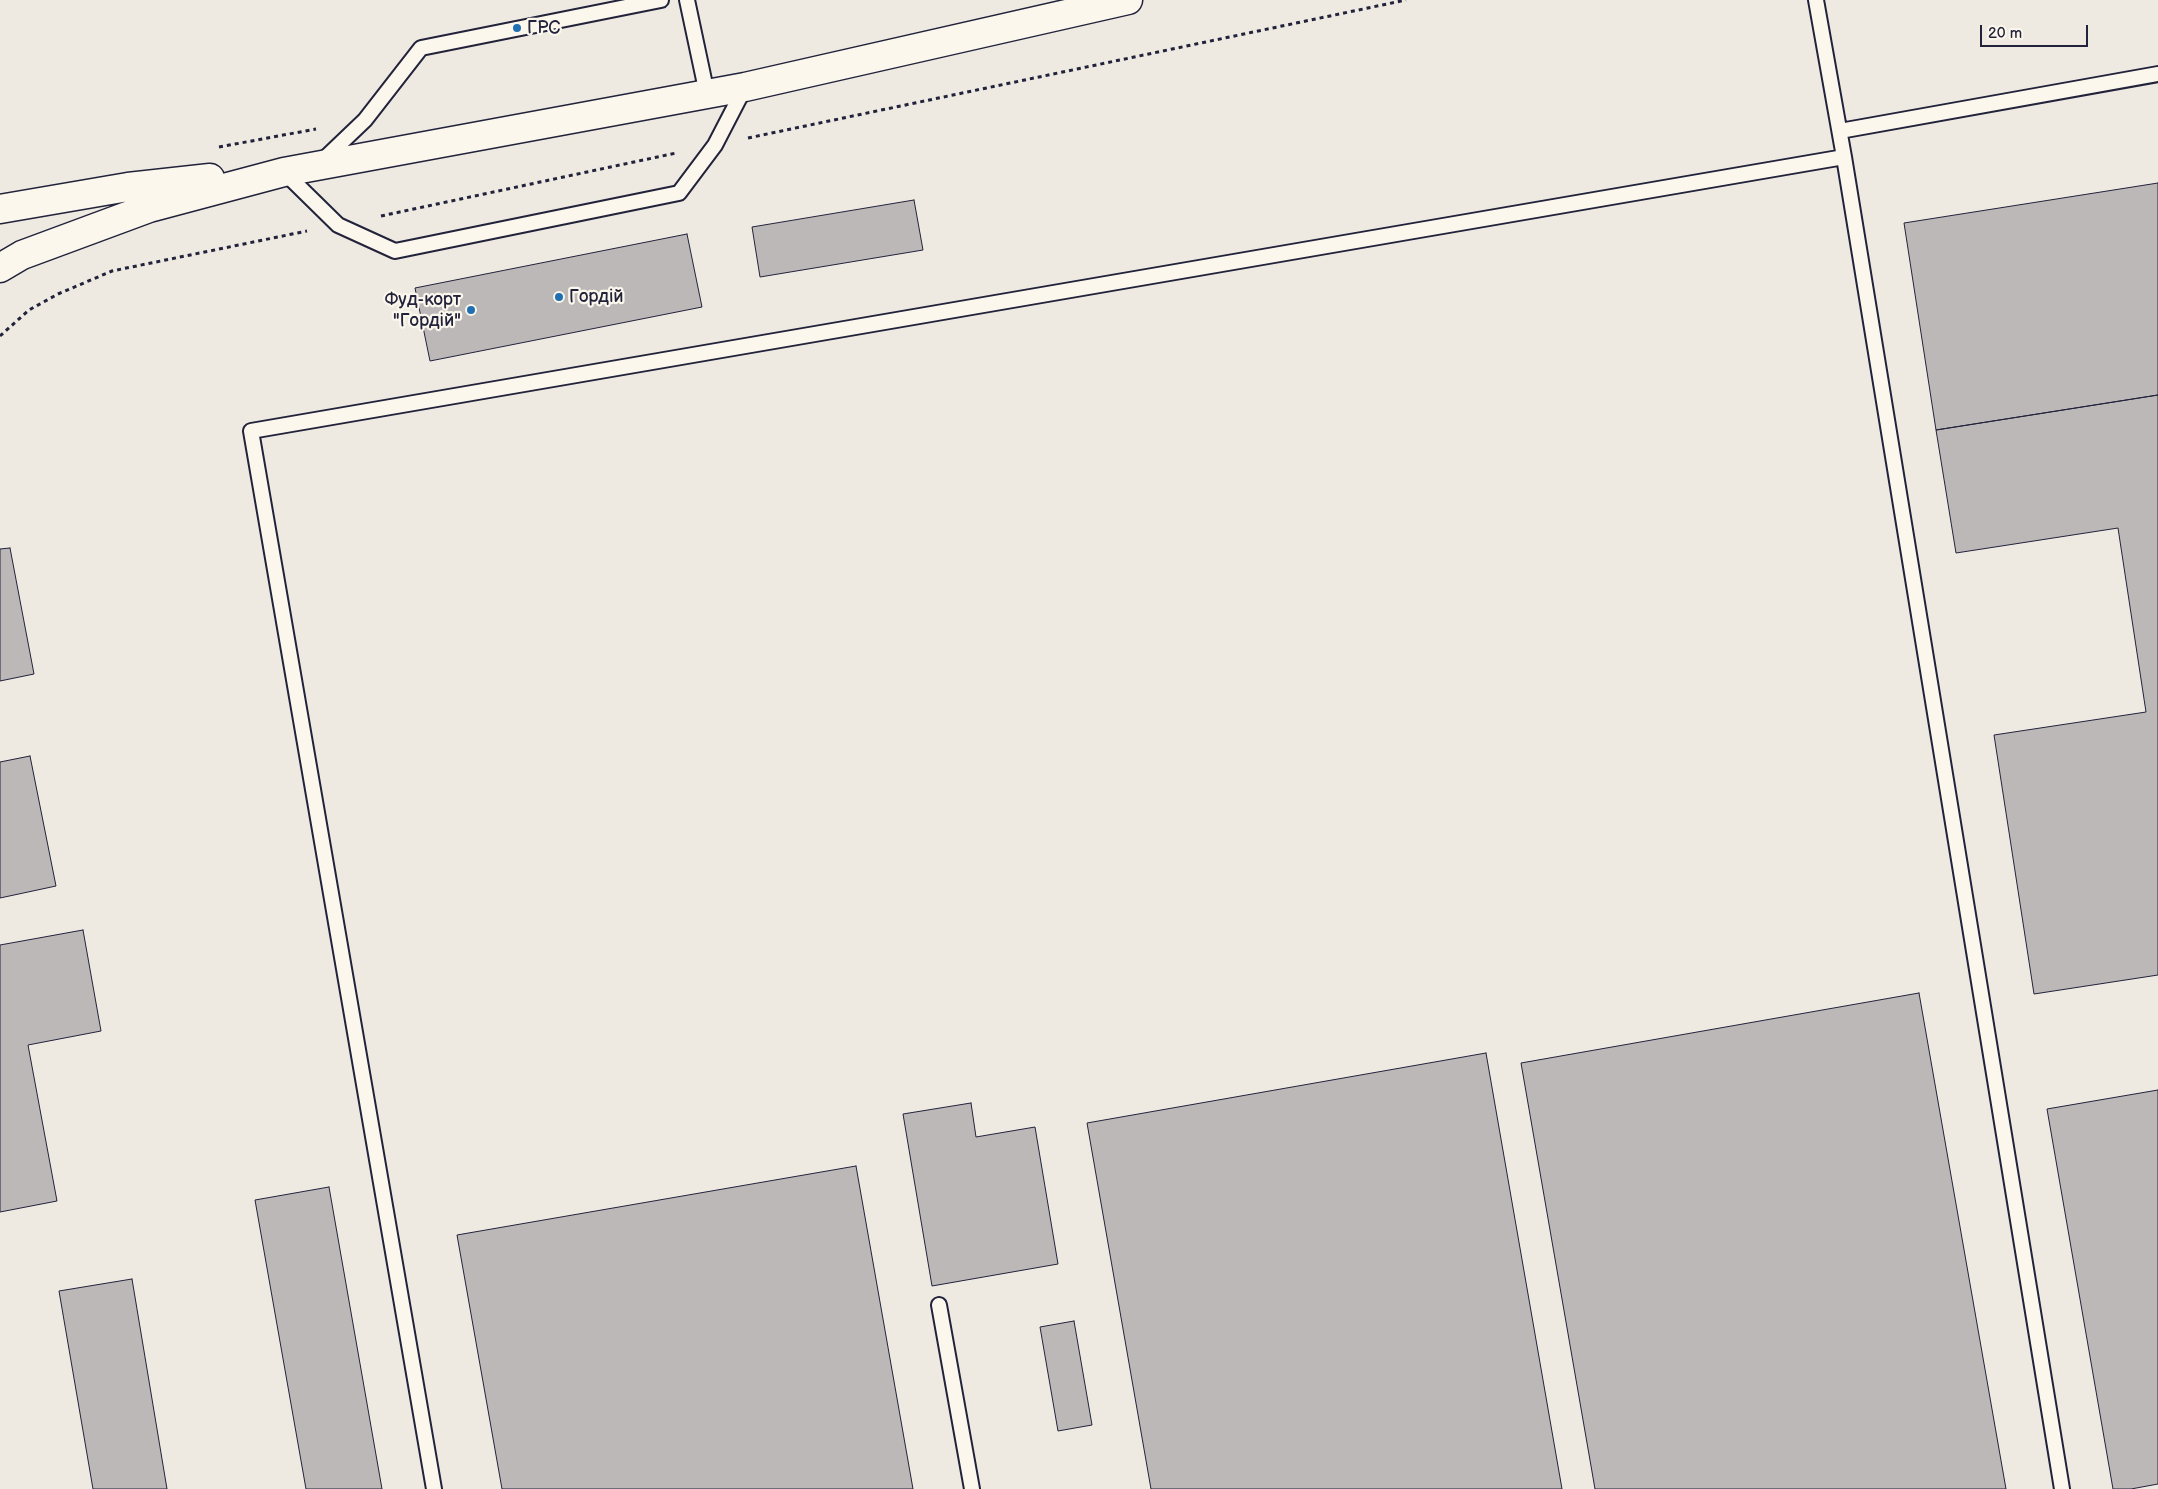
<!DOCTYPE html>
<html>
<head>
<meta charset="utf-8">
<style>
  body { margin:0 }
  #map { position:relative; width:2158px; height:1489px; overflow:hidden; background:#eeeae2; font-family:"Balsamiq Sans",sans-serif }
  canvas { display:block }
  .scale { position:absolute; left:1980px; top:25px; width:108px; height:22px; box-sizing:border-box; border:2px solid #22223b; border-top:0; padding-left:6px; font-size:15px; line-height:18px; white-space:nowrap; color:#22223b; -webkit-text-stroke:4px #fbf7ec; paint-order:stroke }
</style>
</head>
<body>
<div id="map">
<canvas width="2158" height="1489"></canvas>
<div class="scale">20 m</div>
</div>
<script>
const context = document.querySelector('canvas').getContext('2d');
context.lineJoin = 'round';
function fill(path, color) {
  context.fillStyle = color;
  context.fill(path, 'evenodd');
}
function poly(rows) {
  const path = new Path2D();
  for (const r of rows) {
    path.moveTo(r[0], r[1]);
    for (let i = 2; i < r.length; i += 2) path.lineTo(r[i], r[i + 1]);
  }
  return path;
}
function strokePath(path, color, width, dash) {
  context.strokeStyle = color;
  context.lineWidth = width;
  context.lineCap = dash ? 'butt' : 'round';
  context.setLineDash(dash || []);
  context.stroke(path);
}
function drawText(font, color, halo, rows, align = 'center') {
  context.font = font + ' "Balsamiq Sans",sans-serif';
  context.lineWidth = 4.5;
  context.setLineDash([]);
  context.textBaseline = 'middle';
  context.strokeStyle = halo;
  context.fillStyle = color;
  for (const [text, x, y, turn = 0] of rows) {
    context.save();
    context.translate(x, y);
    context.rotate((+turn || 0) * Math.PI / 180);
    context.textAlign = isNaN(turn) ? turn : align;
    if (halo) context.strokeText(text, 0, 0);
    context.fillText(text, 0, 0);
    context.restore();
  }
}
const building = poly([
  [2158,183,2158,395,1936,430,1904,223,2158,183],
  [914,200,923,250,760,277,752,227,914,200],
  [687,234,702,307,430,361,415,288,687,234],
  [2158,395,2158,975,2034,994,1994,735,2146,712,2118,528,1956,553,1936,430,2158,395],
  [10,548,34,674,0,681,0,549,10,548],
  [30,756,56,886,0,898,0,762,30,756],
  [83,930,101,1031,28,1045,57,1201,0,1212,0,945,83,930],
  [1919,993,2006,1489,1595,1489,1521,1063,1919,993],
  [1486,1053,1562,1489,1151,1489,1087,1123,1486,1053],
  [2158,1090,2158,1484,2131,1489,2113,1489,2047,1109,2158,1090],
  [971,1103,976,1137,1035,1127,1058,1264,932,1286,903,1114,971,1103],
  [856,1166,913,1489,502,1489,457,1235,856,1166],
  [329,1187,382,1489,306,1489,255,1200,329,1187],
  [132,1279,167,1489,93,1489,59,1291,132,1279],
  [1074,1321,1092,1425,1058,1431,1040,1327,1074,1321]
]);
fill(building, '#bcb8b8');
strokePath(building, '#22223b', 1);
const service = poly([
  [687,0,707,94],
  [1816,0,1844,157],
  [1840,131,2158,74],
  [321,162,365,120,421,48,661,0],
  [284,172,338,225,395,251,679,193,715,145,745,87],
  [939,1305,972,1489],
  [434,1489,251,431,1844,157,2062,1489]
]);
const secondary = poly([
  [0,209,128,187,210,178],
  [0,268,22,255,149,208,284,172,745,87,1128,0]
]);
strokePath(service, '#22223b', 18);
strokePath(secondary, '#22223b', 31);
strokePath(poly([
  [748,138,1406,0],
  [219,147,316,129],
  [381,216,676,153],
  [0,336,29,310,58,294,112,271,307,231]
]), '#22223b', 3, [4, 4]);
strokePath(service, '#fbf7ec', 14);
strokePath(secondary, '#fbf7ec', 28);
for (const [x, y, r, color] of [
  [517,28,5,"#1f6fb2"],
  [559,297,5,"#1f6fb2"],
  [471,310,5,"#1f6fb2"]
]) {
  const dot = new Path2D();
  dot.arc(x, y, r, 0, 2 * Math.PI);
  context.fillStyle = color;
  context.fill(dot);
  strokePath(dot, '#fbf7ec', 2);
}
drawText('18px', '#22223b', '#fbf7ec', [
  ["ГРС",527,28],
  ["Гордій",569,297],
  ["Фуд-корт",461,300,"right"],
  ["\"Гордій\"",461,321,"right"]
], 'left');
</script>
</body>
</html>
